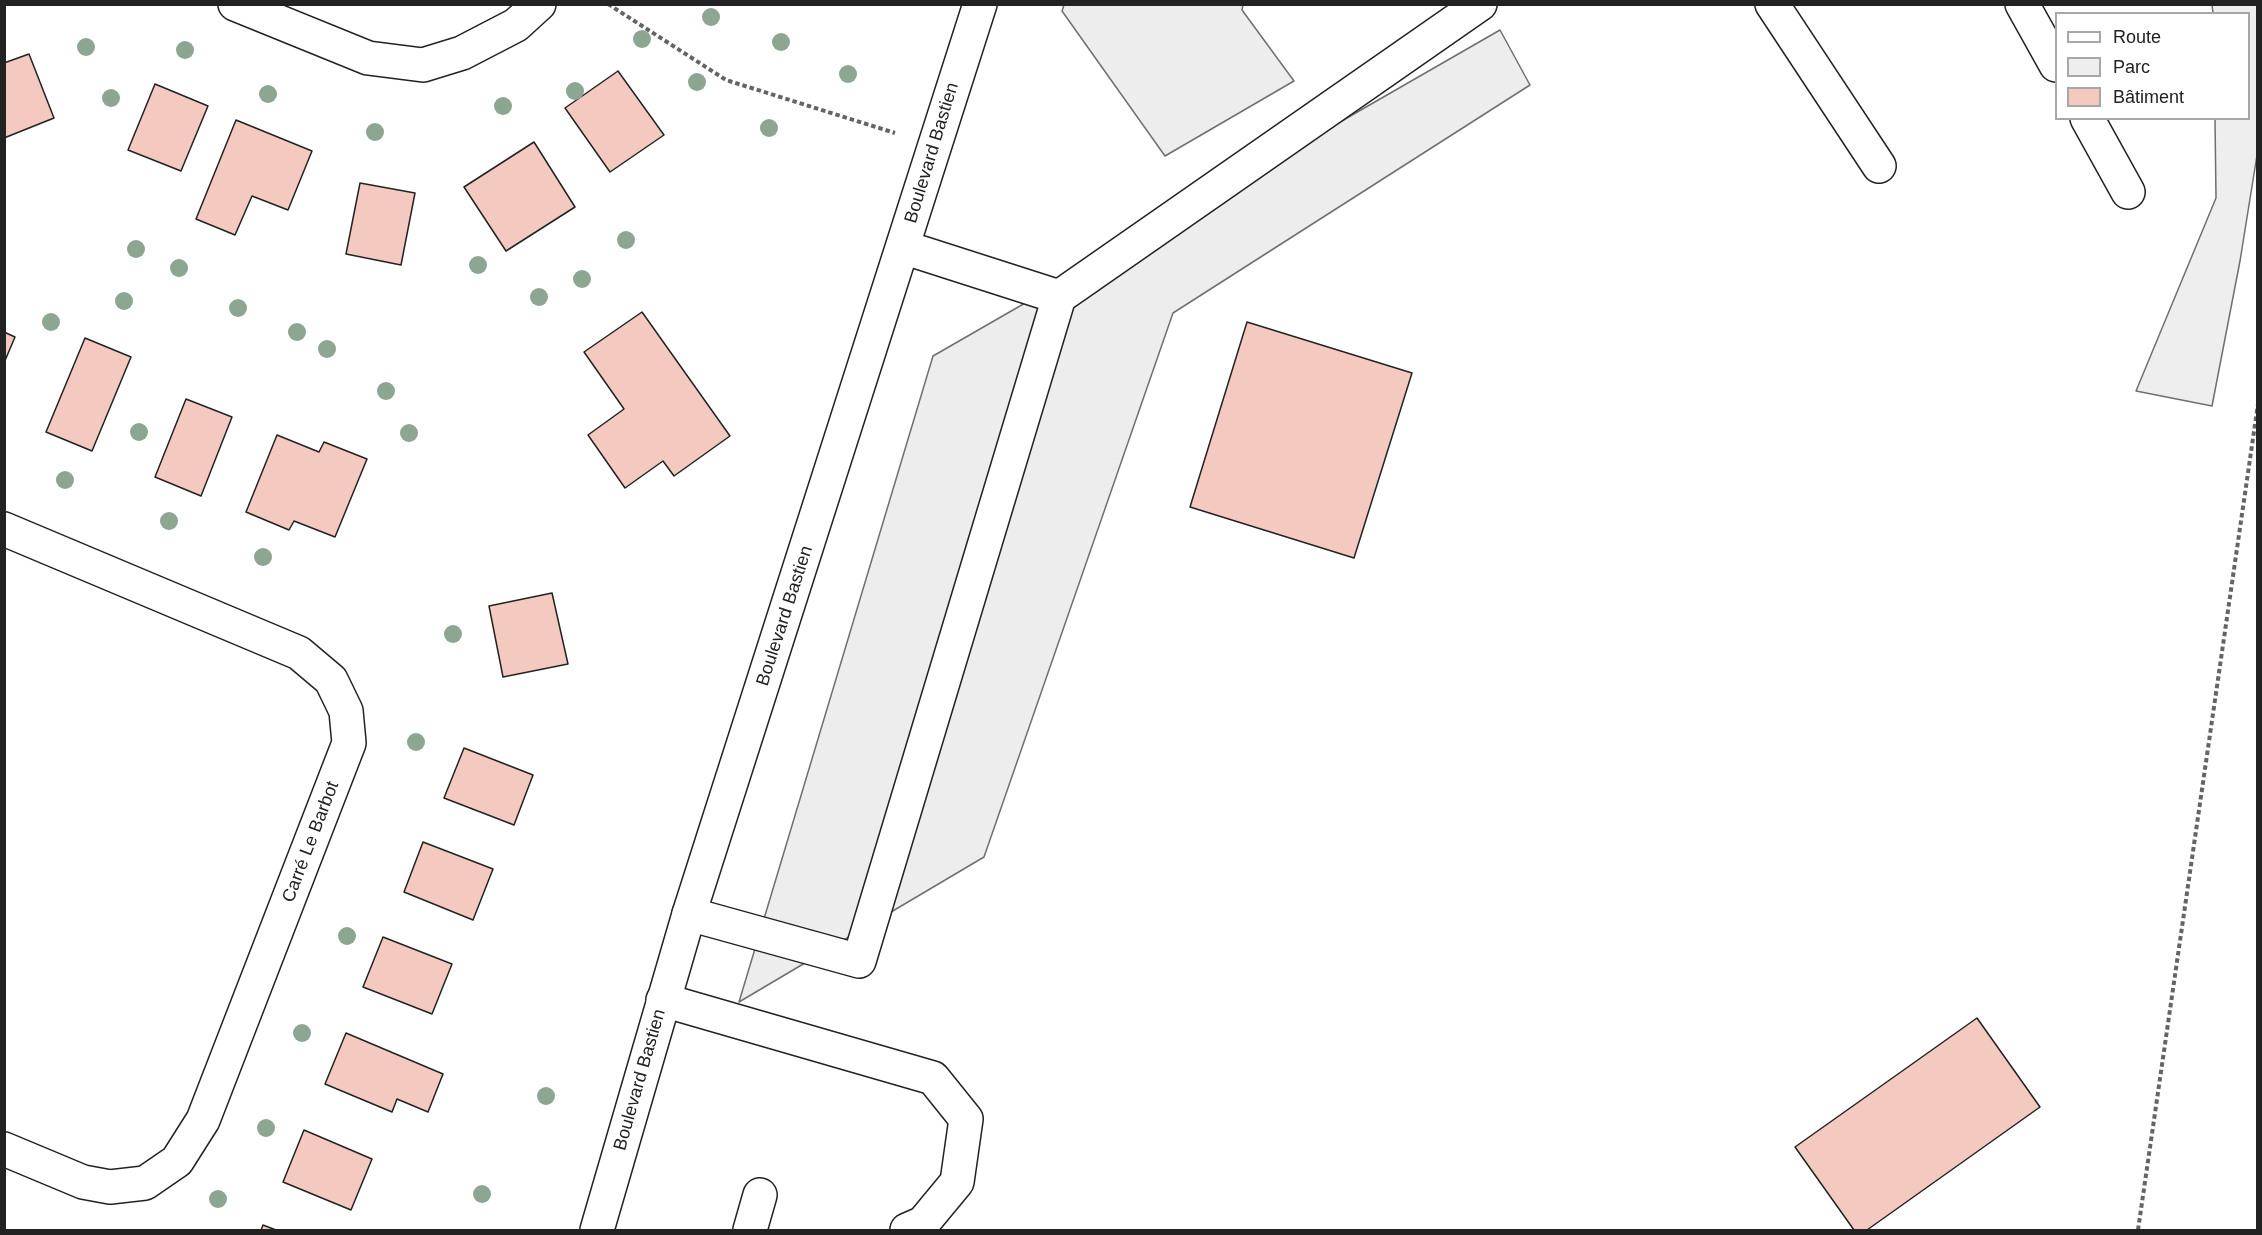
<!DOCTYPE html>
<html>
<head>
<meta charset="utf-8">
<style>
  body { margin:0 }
  #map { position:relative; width:2262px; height:1235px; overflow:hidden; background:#fff; font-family:Arial,sans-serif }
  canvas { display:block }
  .frame { position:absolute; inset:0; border:6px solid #222; pointer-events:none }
  .legend { position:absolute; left:2055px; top:12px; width:195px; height:108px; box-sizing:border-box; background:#fff; border:2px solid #a7a7a7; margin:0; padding:8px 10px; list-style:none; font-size:18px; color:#222 }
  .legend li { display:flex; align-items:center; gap:12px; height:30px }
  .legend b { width:30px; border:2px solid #a7a7a7 }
</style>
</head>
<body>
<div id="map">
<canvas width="2262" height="1235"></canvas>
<div class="frame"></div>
<ul class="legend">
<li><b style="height:8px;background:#fff"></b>Route</li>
<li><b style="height:16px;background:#eee"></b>Parc</li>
<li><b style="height:16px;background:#f3c9c0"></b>Bâtiment</li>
</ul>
</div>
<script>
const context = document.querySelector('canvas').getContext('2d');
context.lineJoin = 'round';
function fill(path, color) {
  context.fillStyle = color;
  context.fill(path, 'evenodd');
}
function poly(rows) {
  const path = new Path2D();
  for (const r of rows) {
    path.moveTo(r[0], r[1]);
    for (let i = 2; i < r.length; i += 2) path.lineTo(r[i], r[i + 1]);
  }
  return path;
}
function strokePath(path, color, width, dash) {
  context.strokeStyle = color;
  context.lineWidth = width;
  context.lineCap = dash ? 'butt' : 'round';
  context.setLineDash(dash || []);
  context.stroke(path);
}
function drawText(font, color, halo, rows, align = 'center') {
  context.font = font + ' Arial,sans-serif';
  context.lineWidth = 4.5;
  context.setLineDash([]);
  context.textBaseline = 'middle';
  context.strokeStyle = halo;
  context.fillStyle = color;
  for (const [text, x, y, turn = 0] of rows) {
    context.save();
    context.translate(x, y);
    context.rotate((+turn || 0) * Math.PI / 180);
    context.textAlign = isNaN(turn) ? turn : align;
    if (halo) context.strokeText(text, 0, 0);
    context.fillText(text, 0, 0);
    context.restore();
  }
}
const green = poly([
  [2212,5,2257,5,2258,149,2240,261,2212,406,2136,391,2216,198,2215,119,2248,118,2248,14,2213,13,2212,5]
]);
fill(green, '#eee');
strokePath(green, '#6f6f6f', 1.5);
const parking = poly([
  [1064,5,1243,5,1242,10,1294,81,1165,156,1062,11,1064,5],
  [1500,30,1530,85,1173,313,984,857,739,1002,933,356,1500,30]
]);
fill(parking, '#ededed');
strokePath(parking, '#6f6f6f', 1.5);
const building = poly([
  [29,54,54,118,4,138,4,63,29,54],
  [618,71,664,135,610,172,565,108,618,71],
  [155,84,208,106,181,171,128,150,155,84],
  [236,120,312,151,288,210,252,196,235,235,196,219,236,120],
  [534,142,575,207,506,251,464,187,534,142],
  [360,183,415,193,401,265,346,254,360,183],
  [642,312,730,436,674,476,663,461,625,488,588,435,624,409,584,352,642,312],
  [1247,322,1412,373,1354,558,1190,507,1247,322],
  [4,332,15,337,4,363,4,332],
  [85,338,131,357,92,451,46,432,85,338],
  [186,399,232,417,201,496,155,477,186,399],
  [277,435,319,452,324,442,367,459,335,537,294,521,289,530,246,512,277,435],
  [552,593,568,664,503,677,489,606,552,593],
  [464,748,533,775,514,825,444,798,464,748],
  [423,842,493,869,473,920,404,892,423,842],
  [383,937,452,964,432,1014,363,987,383,937],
  [1977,1018,2040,1107,1867,1230,1854,1230,1795,1147,1977,1018],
  [346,1033,443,1074,428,1112,397,1099,392,1112,325,1084,346,1033],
  [304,1130,372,1159,351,1210,283,1182,304,1130],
  [263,1225,276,1230,261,1230,263,1225]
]);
fill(building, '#f3c9c0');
strokePath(building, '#222', 1.5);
const minor = poly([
  [235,4,368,58,423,65,462,53,516,25,539,4],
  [1772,4,1879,166],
  [2022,4,2056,65],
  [2087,118,2128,192],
  [1059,297,1480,4],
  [4,529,299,653,331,680,346,711,349,743,203,1120,177,1161,145,1183,110,1187,83,1182,4,1149],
  [689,914,859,961,1059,297,903,247],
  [663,1000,933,1078,966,1119,957,1182,923,1223,907,1230],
  [750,1230,760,1195]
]);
const major = poly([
  [597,1230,689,914,980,4]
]);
strokePath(minor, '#222', 36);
strokePath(major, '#222', 36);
strokePath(poly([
  [608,4,726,80,895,133],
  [2138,1230,2258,404]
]), '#646464', 4, [4.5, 3]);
strokePath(minor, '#fff', 33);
strokePath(major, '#fff', 33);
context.fillStyle = '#8da692';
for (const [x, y] of [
  [711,17],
  [642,39],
  [781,42],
  [86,47],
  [185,50],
  [848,74],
  [697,82],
  [575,91],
  [268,94],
  [111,98],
  [503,106],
  [769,128],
  [375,132],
  [626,240],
  [136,249],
  [478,265],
  [179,268],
  [582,279],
  [539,297],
  [124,301],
  [238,308],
  [51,322],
  [297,332],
  [327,349],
  [386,391],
  [139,432],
  [409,433],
  [65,480],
  [169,521],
  [263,557],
  [453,634],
  [416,742],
  [347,936],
  [302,1033],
  [546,1096],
  [266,1128],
  [482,1194],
  [218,1199]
]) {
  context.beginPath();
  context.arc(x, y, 9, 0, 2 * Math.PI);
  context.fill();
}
drawText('18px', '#222', '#fff', [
  ["Boulevard Bastien",932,153,-73],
  ["Boulevard Bastien",785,616,-72],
  ["Carré Le Barbot",311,842,-69],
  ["Boulevard Bastien",640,1080,-74]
]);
</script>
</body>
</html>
